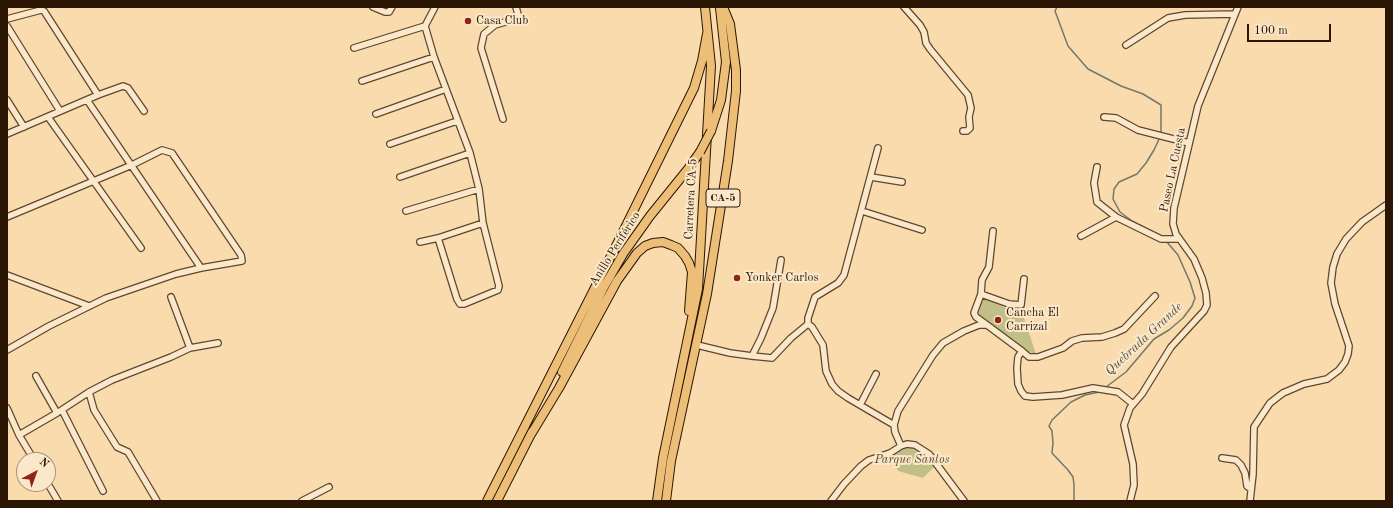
<!DOCTYPE html>
<html>
<head>
<meta charset="utf-8">
<style>
  body { margin:0 }
  #map { position:relative; width:1393px; height:508px; overflow:hidden; background:#f9dbae; font-family:"Old Standard TT",serif }
  canvas { display:block }
  .frame { position:absolute; inset:0; border:8px solid #2b1604; pointer-events:none }
  .north { position:absolute; left:16px; top:452px; width:40px; height:40px; box-sizing:border-box; background:#fbe8ca; border:1px solid #a8947b; border-radius:50%; rotate:41deg; font-size:11px; font-weight:700; line-height:16px; text-align:center; color:#2b1604 }
  .north::after { content:''; display:block; margin:auto; width:14px; height:18px; background:#8f2418; clip-path:polygon(50% 0,100% 100%,50% 72%,0 100%) }
  .scale { position:absolute; left:1247px; top:24px; width:84px; height:18px; box-sizing:border-box; border:2px solid #2b1604; border-top:0; padding-left:5px; font-size:12px; line-height:14px; white-space:nowrap; color:#2b1604; -webkit-text-stroke:3px #fbe8ca; paint-order:stroke }
</style>
</head>
<body>
<div id="map">
<canvas width="1393" height="508"></canvas>
<div class="frame"></div>
<div class="north">N</div>
<div class="scale">100 m</div>
</div>
<script>
const context = document.querySelector('canvas').getContext('2d');
context.lineJoin = 'round';
function fill(path, color) {
  context.fillStyle = color;
  context.fill(path, 'evenodd');
}
function poly(rows) {
  const path = new Path2D();
  for (const r of rows) {
    path.moveTo(r[0], r[1]);
    for (let i = 2; i < r.length; i += 2) path.lineTo(r[i], r[i + 1]);
  }
  return path;
}
function strokePath(path, color, width, dash) {
  context.strokeStyle = color;
  context.lineWidth = width;
  context.lineCap = dash ? 'butt' : 'round';
  context.setLineDash(dash || []);
  context.stroke(path);
}
function drawText(font, color, halo, rows, align = 'center') {
  context.font = font + ' "Old Standard TT",serif';
  context.lineWidth = 4;
  context.setLineDash([]);
  context.textBaseline = 'middle';
  context.strokeStyle = halo;
  context.fillStyle = color;
  for (const [text, x, y, turn = 0] of rows) {
    context.save();
    context.translate(x, y);
    context.rotate((+turn || 0) * Math.PI / 180);
    context.textAlign = isNaN(turn) ? turn : align;
    if (halo) context.strokeText(text, 0, 0);
    context.fillText(text, 0, 0);
    context.restore();
  }
}
fill(poly([
  [984,296,1024,318,1036,354,1023,350,977,318],
  [915,445,937,464,923,478,898,471,890,453,894,449]
]), '#c2be87');
strokePath(poly([
  [1057,7,1055,11,1068,46,1088,69,1121,86,1143,94,1161,105,1161,135,1154,150,1146,163,1137,174,1119,182,1114,189,1113,199,1120,212,1132,221,1162,236],
  [1106,387,1126,372,1154,339,1169,330,1183,318,1192,306,1195,298,1190,282,1178,255,1166,241],
  [1074,501,1074,485,1073,477,1068,470,1052,453,1053,443,1052,431,1049,426,1052,420,1071,402,1085,395,1099,392]
]), '#71786c', 1.5);
const minor = poly([
  [373,7,385,12,389,12,392,7],
  [435,7,425,26,434,57,470,153,479,189,483,223,499,286,498,290,464,304,460,304,457,299,438,238],
  [904,7,920,25,924,32,926,43,930,49,968,95,971,108,969,117,970,128,967,131,963,131],
  [7,19,41,10,44,11,98,95],
  [7,26,60,111],
  [1126,45,1168,18,1185,15,1235,14],
  [354,48,425,26],
  [362,81,434,57],
  [7,100,24,127],
  [376,114,446,89],
  [48,117,141,248],
  [1104,117,1116,118,1138,130,1189,143],
  [503,119,481,48,484,34,495,25,519,18,516,7],
  [7,134,98,95,123,86,128,88,144,111],
  [390,144,457,121],
  [1097,167,1094,183,1097,202,1116,217,1161,239,1178,239],
  [400,177,470,153],
  [871,177,902,182],
  [406,211,479,189],
  [862,211,922,230],
  [7,217,132,165,162,150,172,153,241,255,242,261,201,268],
  [1081,236,1116,217],
  [420,242,438,238,483,223],
  [7,275,89,306],
  [981,294,982,280,989,267,993,231],
  [171,297,190,348],
  [808,324,808,318,815,297,838,283,844,275,878,148],
  [808,324,812,327,823,345,826,371,832,384,838,391,848,398,894,425],
  [987,325,976,317,974,313,981,294,1009,304,1021,305,1024,279],
  [697,345,730,353,752,356,772,358,791,338,808,324],
  [7,350,49,326,106,298,176,274,201,268,87,100],
  [1022,351,1029,357,1038,357,1063,348,1072,341,1082,338,1102,337,1115,333,1124,329,1155,296],
  [752,356,761,338,773,308,781,260],
  [36,376,57,413],
  [89,392,94,410,117,447,128,452,157,501],
  [860,405,876,374],
  [7,408,19,435,34,460],
  [62,410,103,491],
  [19,435,57,413,89,392,112,380,171,357,190,348,218,343],
  [901,446,895,432,894,425,898,411,933,355,943,343,964,331,979,325,987,325,1022,351,1018,357,1017,368,1018,384,1021,391,1025,396,1033,397,1062,395,1093,388,1118,392,1133,404],
  [1222,458,1236,460,1241,465,1245,473,1247,486,1251,489],
  [48,484,58,501],
  [302,501,329,487],
  [831,501,844,484,861,466,869,460,890,453,901,446,907,444,915,445,929,454,964,501],
  [1130,501,1134,485,1133,464,1124,425,1130,408,1142,394,1171,347,1204,311,1207,305,1206,293,1202,278,1194,259,1176,234,1173,224,1174,208,1198,106,1238,7],
  [1250,501,1253,474,1254,427,1270,403,1283,393,1304,384,1327,379,1339,370,1345,362,1348,354,1349,346,1335,304,1331,283,1333,267,1337,254,1346,239,1362,222,1386,205]
]);
const highway = poly([
  [711,131,721,100,726,62,720,8],
  [562,372,604,287,623,254,650,216,688,169,700,152],
  [530,436,559,388,617,281,637,253,645,246,653,243,663,242,671,245,678,248,685,256,689,263,692,272,689,311],
  [487,501,615,248,694,88,702,61,707,34],
  [497,501,532,432],
  [657,501,663,458,698,289,711,66,705,7],
  [666,501,671,461,707,294,728,161,736,91,736,70,730,24,723,7]
]);
strokePath(minor, '#5e472e', 8);
strokePath(highway, '#2b1604', 10);
strokePath(minor, '#fbe8ca', 5.5);
strokePath(highway, '#ecbe77', 8);
const highwayBridge = poly([
  [700,152,711,131]
]);
strokePath(highwayBridge, '#2b1604', 10, []);
strokePath(highwayBridge, '#ecbe77', 8);
for (const [x, y, r, color] of [
  [468,21,4,"#8f2418"],
  [737,278,4,"#8f2418"],
  [998,320,4,"#8f2418"]
]) {
  const dot = new Path2D();
  dot.arc(x, y, r, 0, 2 * Math.PI);
  context.fillStyle = color;
  context.fill(dot);
  strokePath(dot, '#fbe8ca', 1.5);
}
for (const [x, y, w] of [
  [723,198,34]
]) {
  const box = new Path2D();
  box.roundRect(x - w / 2, y - 9, w, 18, 3);
  context.fillStyle = '#fbe8ca';
  context.fill(box);
  strokePath(box, '#2b1604', 1);
}
drawText('bold 11px', '#2b1604', null, [
  ["CA-5",723,198]
]);
drawText('12px', '#2b1604', '#fbe8ca', [
  ["Casa Club",476,21],
  ["Yonker Carlos",745,278],
  ["Cancha El",1006,313],
  ["Carrizal",1006,327]
], 'left');
drawText('12px', '#2b1604', '#fbe8ca', [
  ["Paseo La Cuesta",1173,170,-78],
  ["Carretera CA-5",691,199,-87],
  ["Anillo Periférico",615,249,-58]
]);
drawText('italic 12px', '#58482b', '#fbe8ca', [
  ["Parque Santos",912,460]
]);
drawText('italic 13px', '#544f41', '#fbe8ca', [
  ["Quebrada Grande",1144,339,-43]
]);
</script>
</body>
</html>
